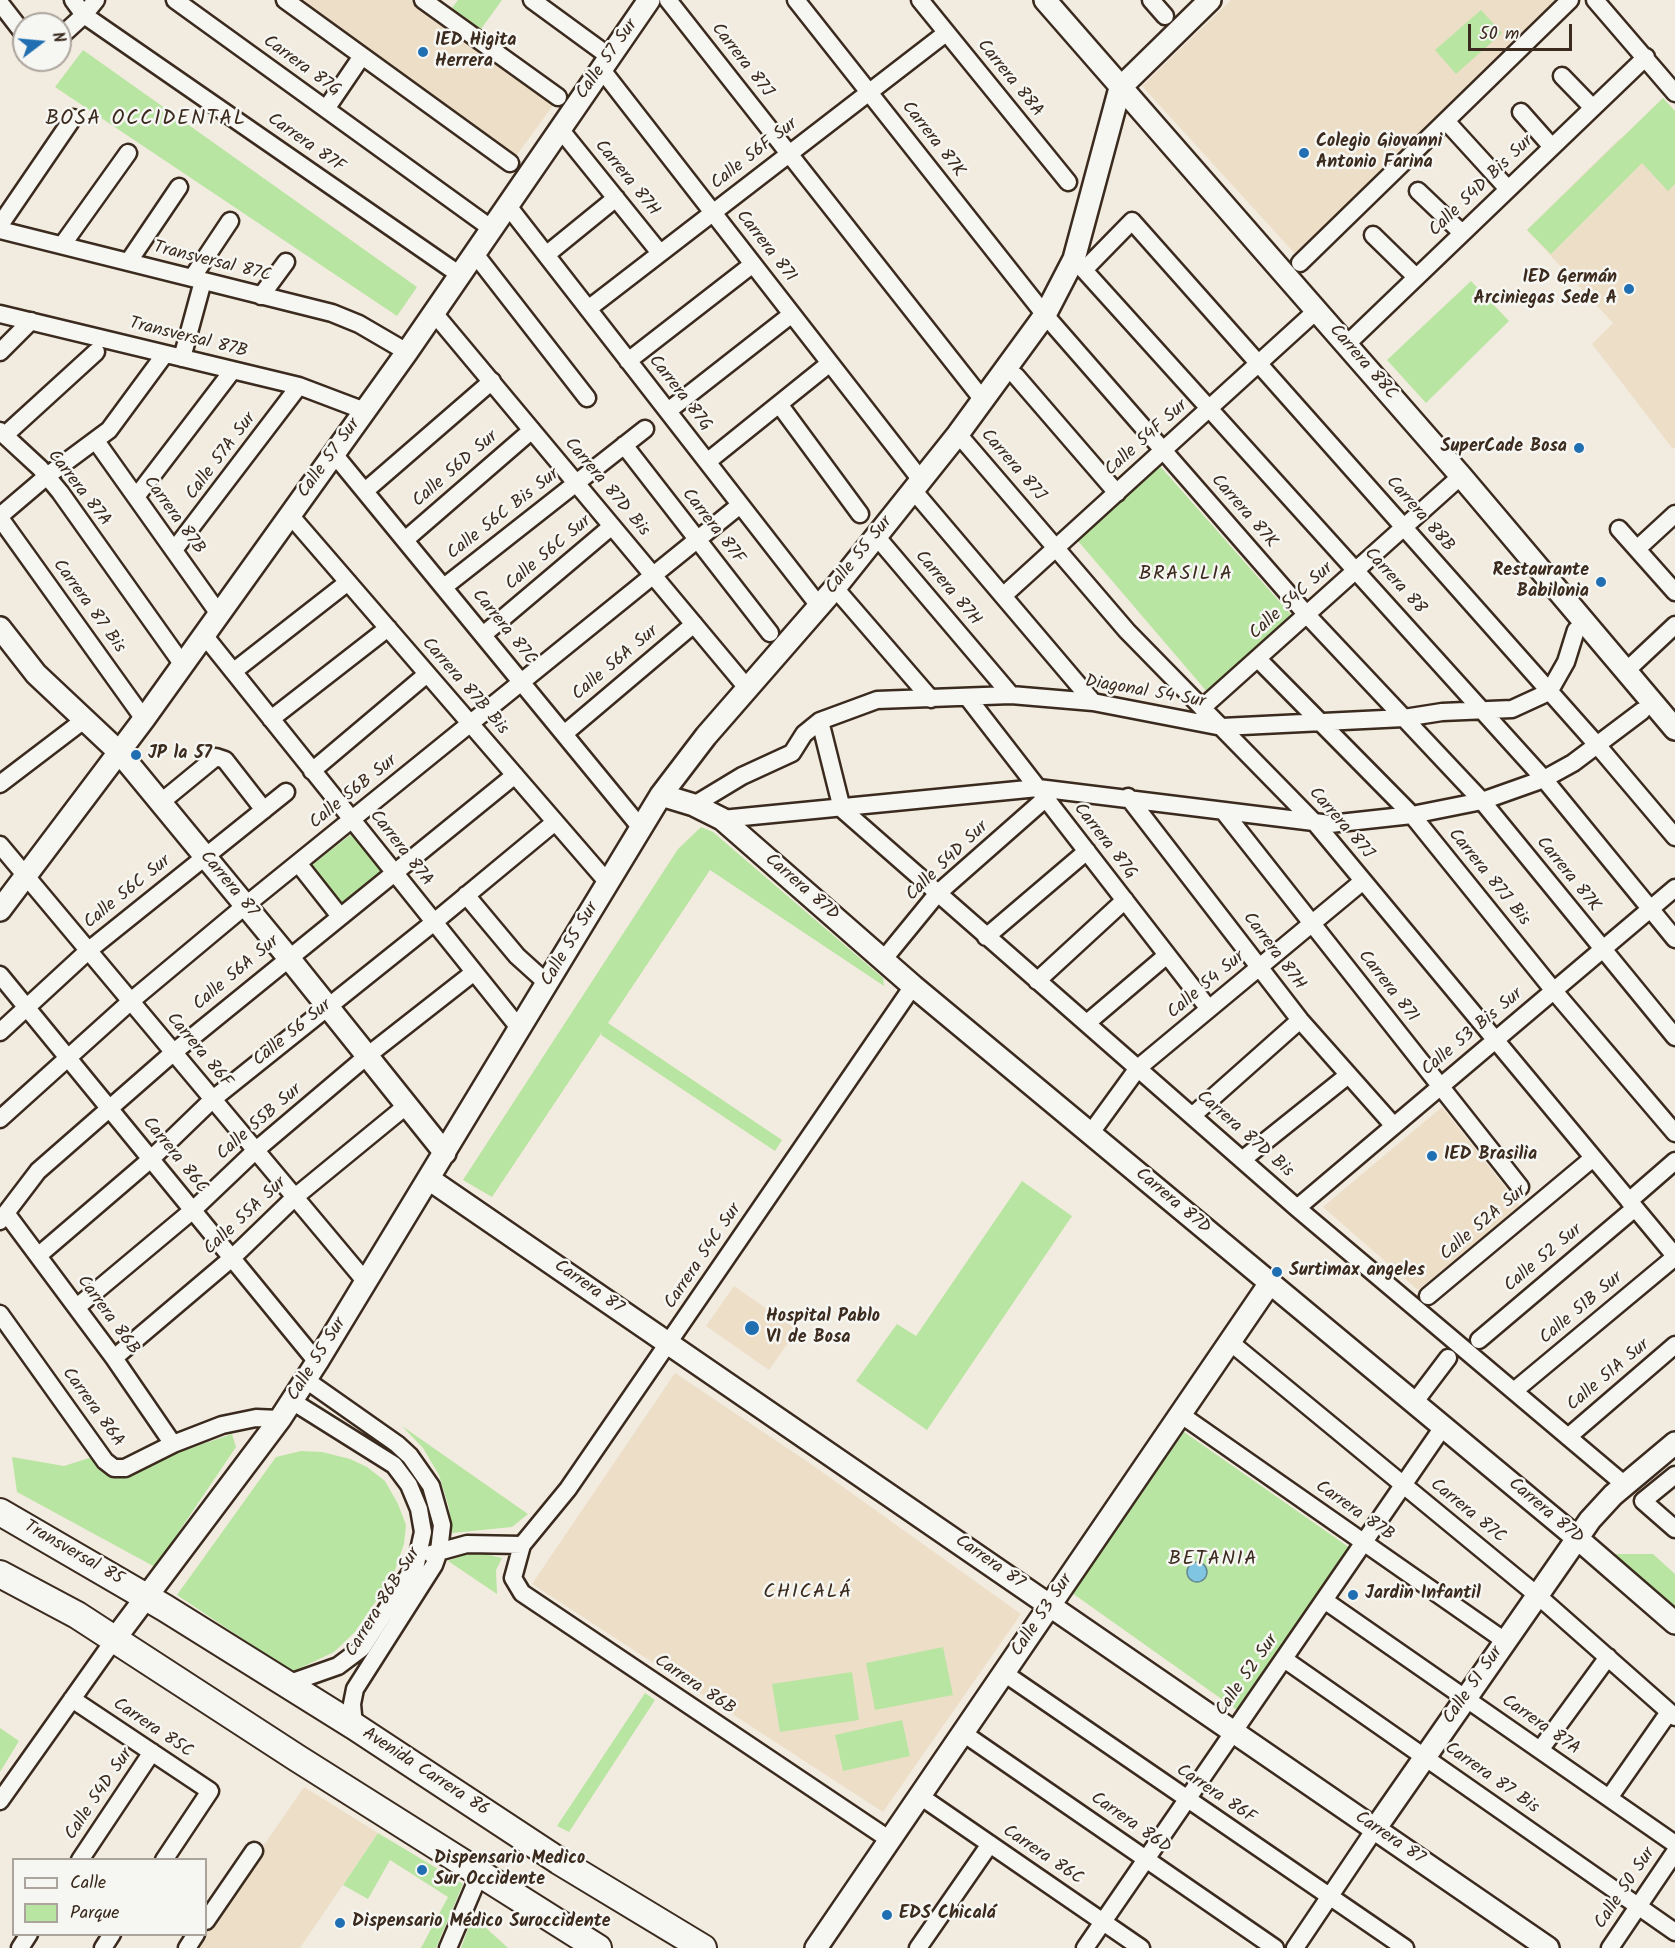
<!DOCTYPE html>
<html>
<head>
<meta charset="utf-8">
<style>
  body { margin:0 }
  #map { position:relative; width:1675px; height:1948px; overflow:hidden; background:#f2ebdf; font-family:Kalam,sans-serif }
  canvas { display:block }
  .legend { position:absolute; left:12px; top:1858px; width:195px; height:78px; box-sizing:border-box; background:#f6f6f2; border:2px solid #aba49d; margin:0; padding:8px 10px; list-style:none; font-size:18px; color:#3b2a1e }
  .legend li { display:flex; align-items:center; gap:12px; height:30px }
  .legend b { width:30px; border:2px solid #aba49d }
  .north { position:absolute; left:12px; top:12px; width:60px; height:60px; box-sizing:border-box; background:#f6f6f2; border:2px solid #aba49d; border-radius:50%; rotate:74deg; font-size:16px; font-weight:700; line-height:24px; text-align:center; color:#3b2a1e }
  .north::after { content:''; display:block; margin:auto; width:21px; height:27px; background:#1f6fb2; clip-path:polygon(50% 0,100% 100%,50% 72%,0 100%) }
  .scale { position:absolute; left:1468px; top:24px; width:104px; height:27px; box-sizing:border-box; border:3px solid #3b2a1e; border-top:0; padding-left:8px; font-size:18px; line-height:21px; white-space:nowrap; color:#3b2a1e; -webkit-text-stroke:4px #f6f6f2; paint-order:stroke }
</style>
</head>
<body>
<div id="map">
<canvas width="1675" height="1948"></canvas>
<ul class="legend">
<li><b style="height:8px;background:#f6f6f2"></b>Calle</li>
<li><b style="height:16px;background:#b9e5a2"></b>Parque</li>
</ul>
<div class="north">N</div>
<div class="scale">50 m</div>
</div>
<script>
const context = document.querySelector('canvas').getContext('2d');
context.lineJoin = 'round';
function fill(path, color) {
  context.fillStyle = color;
  context.fill(path, 'evenodd');
}
function poly(rows) {
  const path = new Path2D();
  for (const r of rows) {
    if (r.length === 3) {
      path.moveTo(r[0] + r[2], r[1]);
      path.arc(r[0], r[1], r[2], 0, 2 * Math.PI);
      continue;
    }
    path.moveTo(r[0], r[1]);
    for (let i = 2; i < r.length; i += 2) path.lineTo(r[i], r[i + 1]);
  }
  return path;
}
function strokePath(path, color, width, dash) {
  context.strokeStyle = color;
  context.lineWidth = width;
  context.lineCap = dash ? 'butt' : 'round';
  context.setLineDash(dash || []);
  context.stroke(path);
}
function drawText(font, color, halo, rows, align = 'center') {
  context.font = font + ' Kalam,sans-serif';
  context.lineWidth = 5;
  context.setLineDash([]);
  context.textBaseline = 'middle';
  context.strokeStyle = halo;
  context.fillStyle = color;
  for (const [text, x, y, turn = 0] of rows) {
    context.save();
    context.translate(x, y);
    context.rotate((+turn || 0) * Math.PI / 180);
    context.textAlign = isNaN(turn) ? turn : align;
    if (halo) context.strokeText(text, 0, 0);
    context.fillText(text, 0, 0);
    context.restore();
  }
}
fill(poly([
  [293,0,410,0,554,104,514,159],
  [1231,0,1563,0,1298,257,1142,86],
  [1620,138,1668,190,1675,184,1675,447,1673,449,1592,344,1613,323,1527,230],
  [1442,1107,1520,1206,1418,1290,1323,1207],
  [734,1286,797,1330,769,1370,706,1326],
  [675,1373,808,1462,1021,1614,883,1812,532,1584],
  [304,1787,378,1833,300,1948,193,1948,202,1935,206,1934,206,1929]
]), '#eddec8');
fill(poly([
  [458,0,502,0,481,29,452,8],
  [1481,10,1502,33,1456,74,1435,50],
  [83,50,417,287,397,316,55,87],
  [1663,98,1675,111,1675,184,1668,191,1642,163,1551,254,1527,230],
  [1471,281,1509,321,1426,403,1387,360],
  [1160,466,1293,617,1208,693,1078,541],
  [701,827,713,832,883,978,884,986,710,870,608,1023,782,1140,775,1151,601,1035,602,1032,492,1197,463,1180,678,849],
  [354,832,385,872,340,908,309,867],
  [1022,1181,1072,1216,927,1430,856,1381,897,1324,916,1336],
  [402,1426,528,1514,512,1527,452,1533,449,1508,439,1475,423,1448],
  [1184,1432,1350,1548,1237,1710,1072,1593],
  [232,1434,236,1447,155,1567,17,1492,12,1457,64,1466,92,1457,109,1476],
  [301,1451,322,1452,350,1459,367,1467,385,1481,398,1504,406,1525,404,1544,393,1576,355,1632,334,1652,292,1672,177,1595,276,1457],
  [474,1551,502,1558,496,1570,497,1594,448,1561],
  [1612,1554,1653,1554,1675,1574,1675,1610],
  [943,1647,953,1695,875,1710,866,1663],
  [852,1672,859,1720,780,1732,772,1684],
  [645,1693,655,1700,569,1832,557,1826],
  [902,1720,910,1756,843,1771,835,1735],
  [0,1728,19,1741,0,1772],
  [378,1833,463,1884,436,1948,421,1948,448,1897,390,1860,368,1899,343,1885],
  [473,1916,508,1948,461,1948]
]), '#b9e5a2');
const water = poly([
  [1197,1572,10]
]);
fill(water, '#80c5e1');
strokePath(water, '#648793', 1.5);
const minor = poly([
  [73,0,84,15,460,275],
  [175,0,492,229],
  [285,0,510,163],
  [423,0,558,97],
  [532,0,610,57],
  [668,0,983,400],
  [796,0,1045,315,1307,615,1482,801,1675,1037],
  [920,0,1068,182],
  [1151,0,1165,16],
  [1595,0,1675,93],
  [0,3,24,34],
  [60,37,84,15,96,0],
  [602,70,921,480],
  [1562,76,1593,108],
  [326,109,362,56],
  [1521,112,1552,147],
  [1446,121,1508,189],
  [560,129,660,253],
  [1418,191,1462,233],
  [508,206,820,607],
  [0,225,73,118],
  [0,230,332,313,359,324,407,352],
  [1373,235,1416,277],
  [63,244,128,153],
  [475,254,587,398],
  [546,255,616,198],
  [1074,259,1544,779,1675,939],
  [129,261,179,187],
  [1300,263,1570,0],
  [1084,270,1132,221,1598,746,1675,837],
  [192,278,230,221],
  [261,296,286,262],
  [588,309,946,33],
  [434,313,748,689],
  [0,314,299,386,365,411],
  [1346,345,1646,57],
  [0,352,31,321],
  [182,358,203,281],
  [628,361,753,264],
  [1016,376,1117,493],
  [779,404,860,514],
  [668,411,792,314],
  [0,431,40,468,60,492,183,665],
  [958,434,1127,631,1316,824,1675,1256],
  [5,435,96,352],
  [96,441,219,614],
  [624,445,770,633],
  [334,454,641,828],
  [707,462,830,363],
  [913,490,1093,702],
  [365,491,492,381],
  [136,497,233,370],
  [290,515,609,884],
  [0,516,47,476,109,430,165,354],
  [0,518,144,719],
  [1619,529,1675,592],
  [876,536,1011,695],
  [405,540,532,430],
  [1637,549,1675,514],
  [174,550,299,386],
  [444,587,645,429],
  [835,588,931,699],
  [1003,596,1316,311],
  [204,635,520,1029],
  [483,635,612,526],
  [1258,659,1412,815,1554,991,1675,1133],
  [234,671,348,582],
  [1626,671,1675,625],
  [968,698,1209,1009],
  [1202,708,1461,476],
  [271,719,388,628],
  [820,721,842,809,1297,1208,1625,1485],
  [564,734,694,624],
  [312,771,427,674],
  [0,784,84,720],
  [1128,797,1300,1020,1394,1126],
  [160,803,216,757,225,760,264,810],
  [694,805,742,776,792,753,804,734,820,721,877,700,1011,695,1093,702,1222,727,1404,718,1442,712,1512,709,1549,692,1566,662,1576,630],
  [1224,812,1520,1187],
  [722,819,1038,788,1330,824,1412,815,1482,801,1544,779,1573,763,1642,711],
  [0,845,366,1282],
  [298,863,339,915],
  [466,895,517,956,548,984],
  [986,937,1087,851],
  [883,960,937,894,1046,798],
  [0,975,317,1362],
  [1037,981,1125,900],
  [1087,1023,1167,955],
  [0,1032,89,950,286,792],
  [1192,1116,1300,1020],
  [0,1119,131,1001,246,905,740,505],
  [1090,1134,1138,1068,1363,881],
  [1242,1160,1347,1076],
  [1629,1201,1675,1161],
  [1297,1208,1675,888],
  [6,1213,114,1358,173,1444],
  [0,1221,38,1171,174,1052,515,775],
  [39,1255,151,1159,213,1099,433,923,555,822],
  [1428,1296,1593,1158],
  [77,1307,193,1210,256,1150,367,1056,473,973],
  [0,1314,105,1461,114,1468,125,1468,173,1444,222,1425,256,1418,280,1419],
  [1479,1340,1635,1208],
  [1230,1342,1537,1595,1675,1717],
  [114,1358,232,1258,295,1197,406,1106],
  [306,1380,397,1444,410,1456,431,1486,442,1525,439,1551,434,1565,355,1689,352,1704,354,1726],
  [1514,1391,1675,1257],
  [1414,1403,1448,1358],
  [1180,1414,1505,1641],
  [1568,1437,1675,1345],
  [1675,1475,1643,1501,1675,1529],
  [522,1545,568,1489,913,986],
  [522,1545,513,1578,522,1593,890,1840],
  [431,1554,467,1544,522,1545],
  [1324,1600,1675,1844],
  [1284,1659,1675,1932],
  [1004,1673,1405,1948],
  [287,1684,338,1666,362,1648,416,1564,423,1532,419,1509,409,1485,394,1465,292,1401],
  [72,1699,210,1791,164,1860],
  [963,1733,1275,1948],
  [1540,1750,1608,1657],
  [920,1796,1141,1948],
  [1609,1798,1669,1712],
  [0,1801,114,1640],
  [80,1860,152,1752],
  [206,1921,254,1851],
  [20,1948,29,1934],
  [103,1948,112,1934],
  [187,1948,196,1934],
  [448,1948,480,1873],
  [918,1948,990,1844],
  [1085,1948,1443,1427],
  [1295,1948,1375,1829],
  [1610,1948,1675,1852]
]);
const tertiary = poly([
  [1045,0,1461,476,1675,729],
  [1120,88,1210,0],
  [0,628,36,674,119,752,288,957,445,1153],
  [661,795,694,805,722,819,913,986,1577,1538,1675,1623],
  [0,910,144,719,407,352,649,0],
  [429,1179,1548,1948],
  [114,1640,280,1419,317,1362,661,795,706,736,835,588,958,434,1045,315,1074,259,1120,88],
  [1375,1829,1590,1520,1613,1495,1675,1443],
  [816,1948,1270,1283]
]);
const primary = poly([
  [0,1512,165,1608,354,1726,559,1861,703,1948],
  [0,1574,77,1615,297,1758,598,1948]
]);
strokePath(minor, '#3b2a1e', 21);
strokePath(tertiary, '#3b2a1e', 26);
strokePath(primary, '#3b2a1e', 30);
strokePath(minor, '#f6f6f2', 16);
strokePath(tertiary, '#f6f6f2', 21);
strokePath(primary, '#f6f6f2', 26);
for (const [x, y, r, color] of [
  [423,52,6,"#1f6fb2"],
  [1304,153,6,"#1f6fb2"],
  [1629,289,6,"#1f6fb2"],
  [1579,448,6,"#1f6fb2"],
  [1601,582,6,"#1f6fb2"],
  [136,755,6,"#1f6fb2"],
  [1432,1156,6,"#1f6fb2"],
  [1277,1272,6,"#1f6fb2"],
  [752,1328,8,"#1f6fb2"],
  [1353,1595,6,"#1f6fb2"],
  [422,1870,6,"#1f6fb2"],
  [887,1915,6,"#1f6fb2"],
  [340,1923,6,"#1f6fb2"]
]) {
  const dot = new Path2D();
  dot.arc(x, y, r, 0, 2 * Math.PI);
  context.fillStyle = color;
  context.fill(dot);
  strokePath(dot, '#f6f6f2', 2);
}
drawText('bold 18px', '#3b2a1e', '#f6f6f2', [
  ["IED Higita",435,42],
  ["Herrera",435,63],
  ["Colegio Giovanni",1316,143],
  ["Antonio Farina",1316,164],
  ["IED Germán",1617,279,"right"],
  ["Arciniegas Sede A",1617,300,"right"],
  ["SuperCade Bosa",1567,448,"right"],
  ["Restaurante",1589,572,"right"],
  ["Babilonia",1589,593,"right"],
  ["JP la 57",148,755],
  ["IED Brasilia",1444,1156],
  ["Surtimax angeles",1289,1272],
  ["Hospital Pablo",766,1318],
  ["VI de Bosa",766,1339],
  ["Jardin Infantil",1365,1595],
  ["Dispensario Medico",434,1860],
  ["Sur Occidente",434,1881],
  ["EDS Chicalá",899,1915],
  ["Dispensario Médico Suroccidente",352,1923]
], 'left');
drawText('18px', '#3b2a1e', '#f6f6f2', [
  ["Calle 57 Sur",608,60,-55],
  ["Carrera 87J",741,61,52],
  ["Carrera 87G",301,67,36],
  ["Carrera 88A",1009,79,51],
  ["Carrera 87K",932,140,52],
  ["Carrera 87F",305,144,35],
  ["Calle 56F Sur",755,155,-38],
  ["Carrera 87H",626,179,51],
  ["Calle 54D Bis Sur",1482,187,-44],
  ["Carrera 87I",765,247,52],
  ["Transversal 87C",212,263,14],
  ["Transversal 87B",188,339,14],
  ["Carrera 88C",1362,363,49],
  ["Carrera 87G",679,394,52],
  ["Calle 54F Sur",1147,439,-42],
  ["Calle 57A Sur",222,457,-53],
  ["Calle 57 Sur",330,459,-54],
  ["Carrera 87J",1012,466,49],
  ["Calle 56D Sur",456,470,-41],
  ["Carrera 87D Bis",606,488,50],
  ["Carrera 87A",78,489,52],
  ["Carrera 87K",1243,512,49],
  ["Calle 56C Bis Sur",504,515,-38],
  ["Carrera 88B",1419,515,49],
  ["Carrera 87B",173,516,54],
  ["Carrera 87F",712,527,52],
  ["Calle 56C Sur",549,554,-40],
  ["Calle 55 Sur",860,556,-51],
  ["Carrera 88",1394,582,48],
  ["Carrera 87H",947,589,50],
  ["Calle 54C Sur",1292,602,-42],
  ["Carrera 87 Bis",88,607,54],
  ["Carrera 87C",503,628,51],
  ["Calle 56A Sur",616,664,-40],
  ["Carrera 87B Bis",464,687,49],
  ["Diagonal 54 Sur",1145,693,10],
  ["Calle 56B Sur",354,793,-39],
  ["Carrera 87J",1340,824,49],
  ["Carrera 87G",1104,842,52],
  ["Carrera 87A",400,849,52],
  ["Calle 54D Sur",948,862,-44],
  ["Carrera 87K",1567,875,51],
  ["Carrera 87J Bis",1488,878,51],
  ["Carrera 87",228,885,50],
  ["Carrera 87D",801,888,41],
  ["Calle 56C Sur",128,893,-39],
  ["Calle 55 Sur",571,945,-59],
  ["Carrera 87H",1273,952,53],
  ["Calle 56A Sur",237,974,-40],
  ["Calle 54 Sur",1207,986,-40],
  ["Carrera 87I",1387,987,52],
  ["Calle 53 Bis Sur",1473,1033,-40],
  ["Calle 56 Sur",293,1034,-39],
  ["Carrera 86F",198,1051,50],
  ["Calle 55B Sur",260,1123,-41],
  ["Carrera 87D Bis",1244,1135,41],
  ["Carrera 86C",174,1156,51],
  ["Carrera 87D",1172,1202,40],
  ["Calle 55A Sur",246,1217,-43],
  ["Calle 52A Sur",1484,1224,-40],
  ["Carrera 54C Sur",704,1257,-56],
  ["Calle 52 Sur",1544,1259,-40],
  ["Carrera 87",588,1288,35],
  ["Calle 51B Sur",1582,1309,-40],
  ["Carrera 86B",107,1316,54],
  ["Calle 55 Sur",318,1360,-58],
  ["Calle 51A Sur",1609,1376,-40],
  ["Carrera 86A",92,1408,54],
  ["Carrera 87B",1354,1512,35],
  ["Carrera 87C",1467,1512,39],
  ["Carrera 87D",1545,1512,40],
  ["Transversal 85",73,1554,30],
  ["Carrera 87",989,1563,35],
  ["Carrera 86B Sur",384,1603,-58],
  ["Calle 53 Sur",1043,1616,-56],
  ["Calle 52 Sur",1248,1676,-55],
  ["Carrera 86B",694,1686,34],
  ["Calle 51 Sur",1474,1686,-55],
  ["Carrera 87A",1540,1726,35],
  ["Carrera 85C",152,1729,34],
  ["Avenida Carrera 86",425,1773,33],
  ["Carrera 87 Bis",1491,1779,35],
  ["Calle 54D Sur",100,1795,-56],
  ["Carrera 86F",1215,1795,34],
  ["Carrera 86D",1130,1824,35],
  ["Carrera 87",1389,1839,34],
  ["Carrera 86C",1042,1856,34],
  ["Calle 50 Sur",1626,1889,-56]
]);
context.letterSpacing = '1.5px';
drawText('20px', '#3b2a1e', '#f6f6f2', [
  ["BRASILIA",1186,576],
  ["BETANIA",1213,1561],
  ["CHICALÁ",808,1594]
]);
context.letterSpacing = '0px';
context.letterSpacing = '1.5px';
drawText('21px', '#3b2a1e', '#f6f6f2', [
  ["BOSA OCCIDENTAL",146,120]
]);
context.letterSpacing = '0px';
</script>
</body>
</html>
